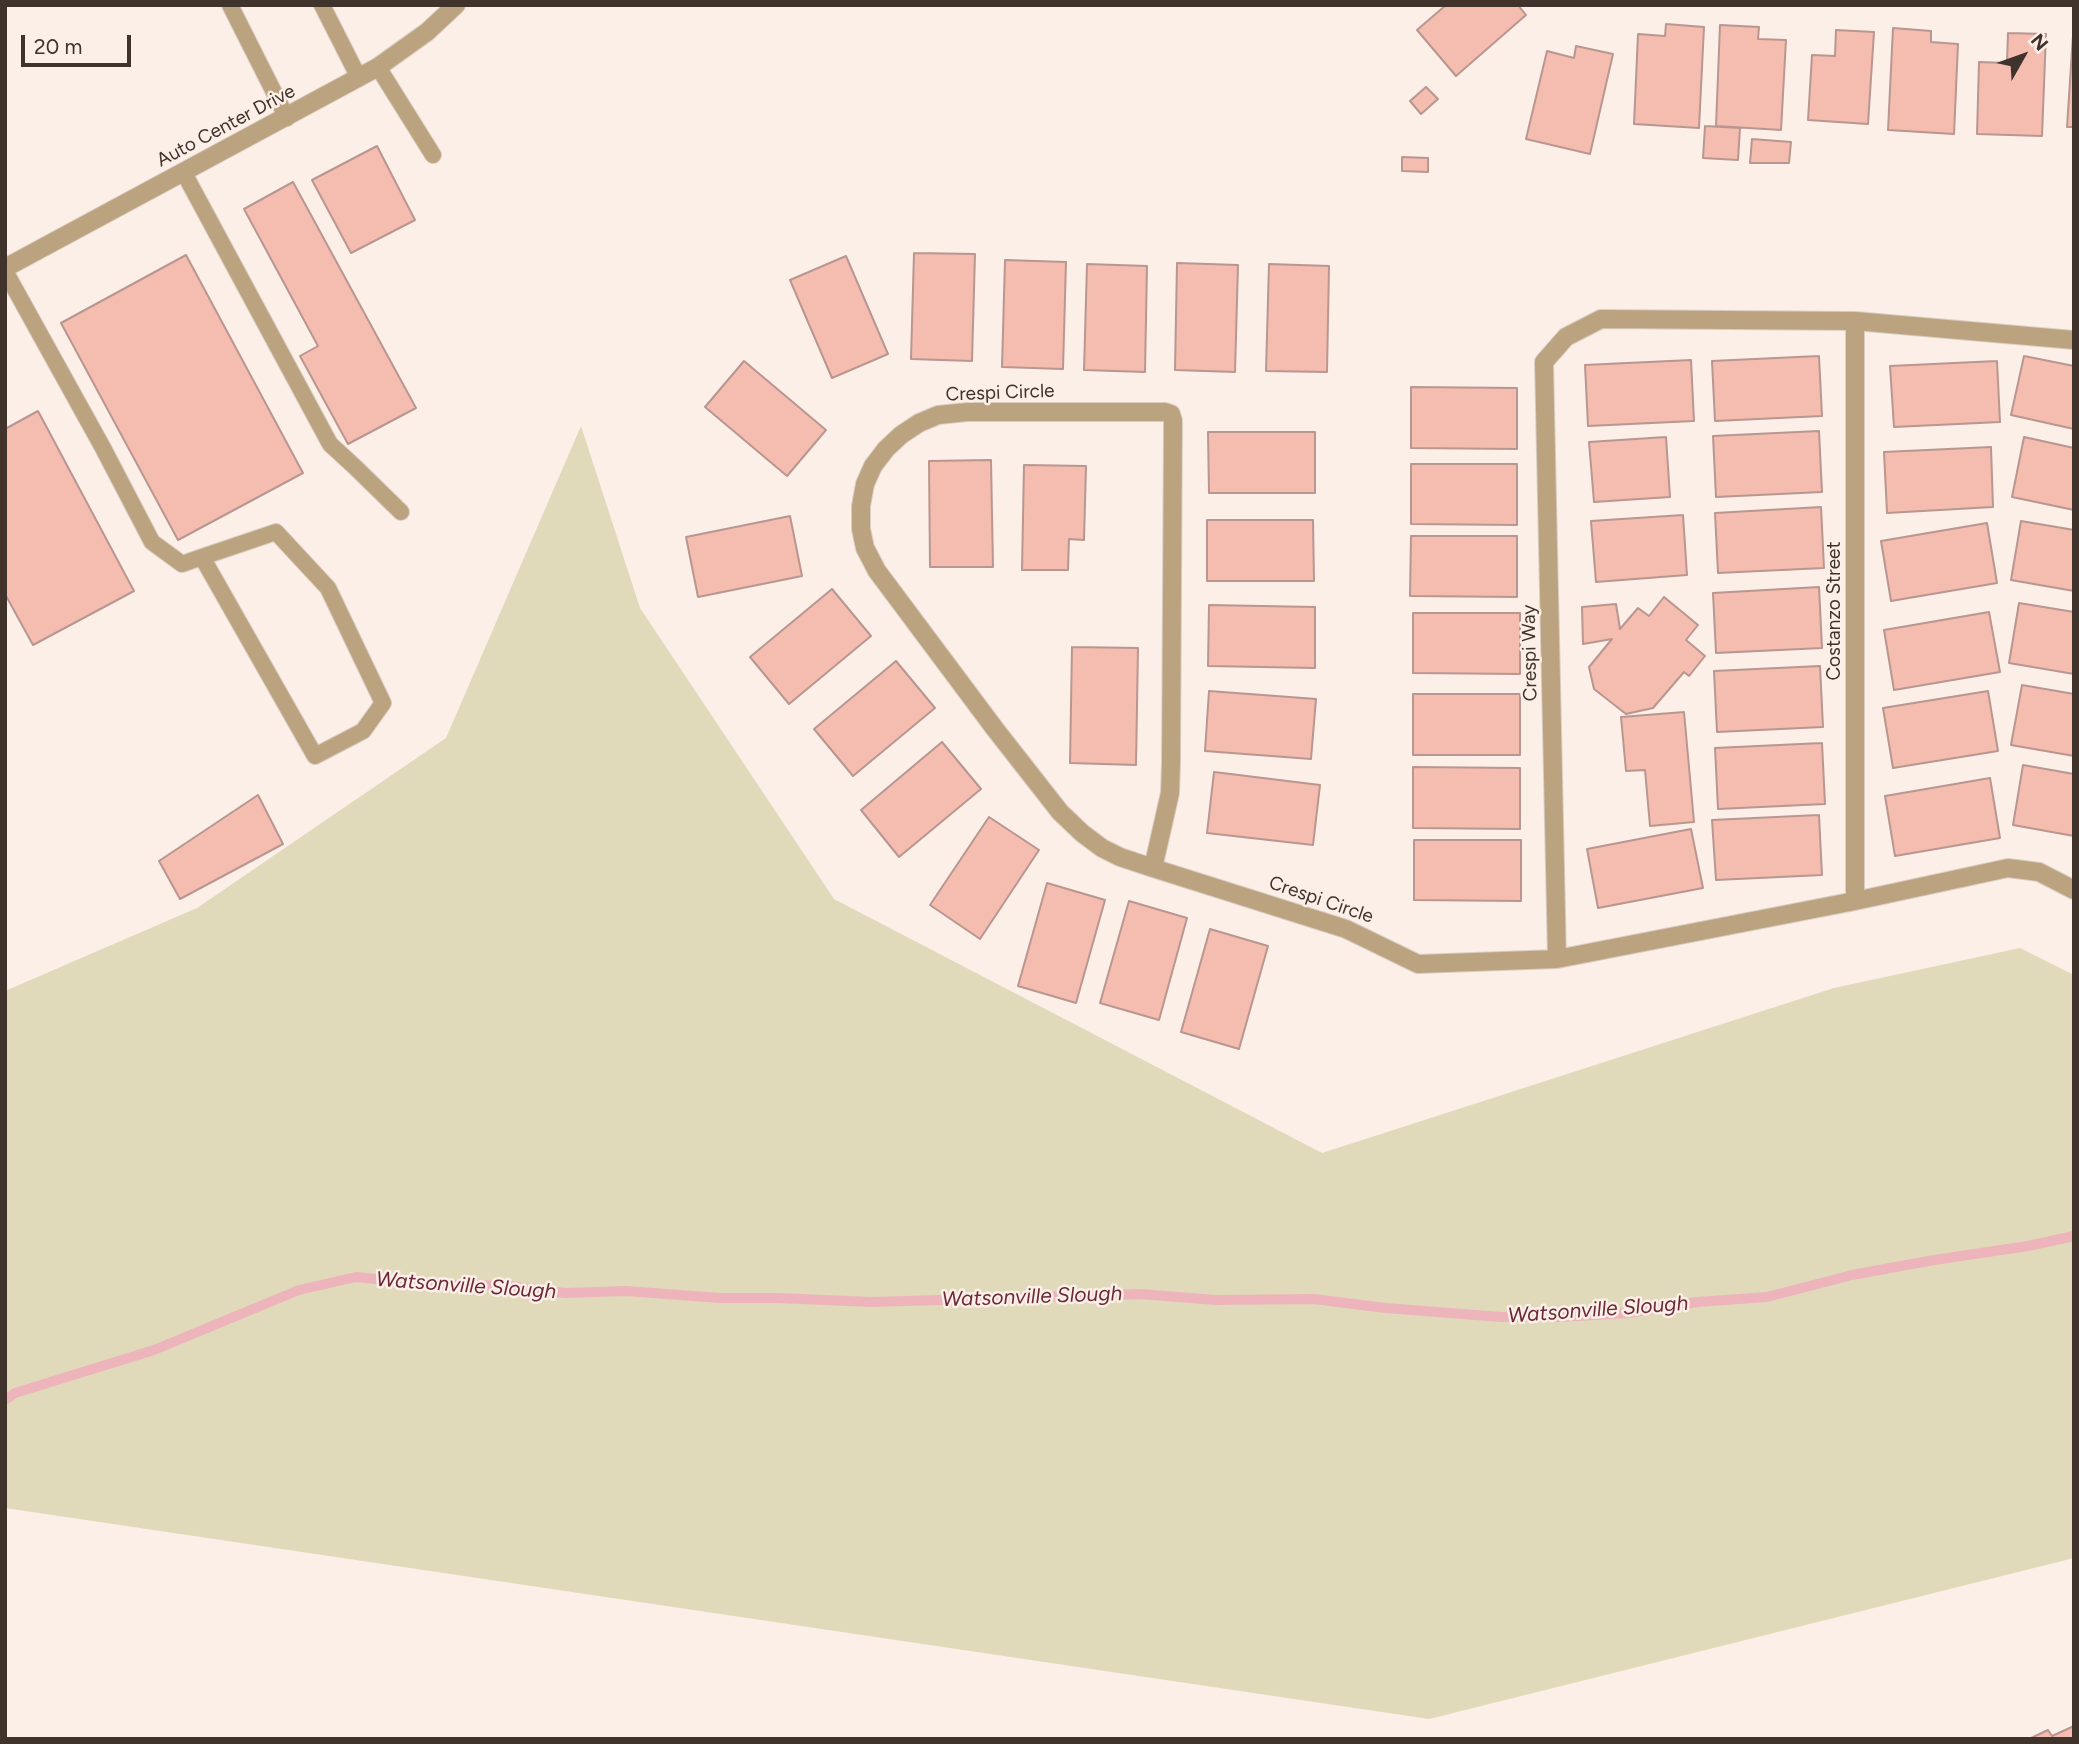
<!DOCTYPE html>
<html>
<head>
<meta charset="utf-8">
<style>
  body { margin:0 }
  #map { position:relative; width:2079px; height:1744px; overflow:hidden; background:#fbefe7; font-family:Figtree,sans-serif }
  canvas { display:block }
  .frame { position:absolute; inset:0; border:7px solid #3f332b; pointer-events:none }
  .north { position:absolute; left:1988px; top:21px; width:70px; height:70px; -webkit-text-stroke:5px #fbefe7; paint-order:stroke; rotate:50deg; font-size:19px; font-weight:700; line-height:28px; text-align:center; color:#3f332b }
  .north::after { content:''; display:block; margin:auto; width:24px; height:32px; background:#3f332b; clip-path:polygon(50% 0,100% 100%,50% 72%,0 100%) }
  .scale { position:absolute; left:21px; top:35px; width:110px; height:32px; box-sizing:border-box; border:4px solid #3f332b; border-top:0; padding-left:9px; font-size:21px; line-height:24px; white-space:nowrap; color:#3f332b; -webkit-text-stroke:5px #fbefe7; paint-order:stroke }
</style>
</head>
<body>
<div id="map">
<canvas width="2079" height="1744"></canvas>
<div class="frame"></div>
<div class="north">N</div>
<div class="scale">20 m</div>
</div>
<script>
const context = document.querySelector('canvas').getContext('2d');
context.lineJoin = 'round';
function fill(path, color) {
  context.fillStyle = color;
  context.fill(path, 'evenodd');
}
function poly(rows) {
  const path = new Path2D();
  for (const r of rows) {
    path.moveTo(r[0], r[1]);
    for (let i = 2; i < r.length; i += 2) path.lineTo(r[i], r[i + 1]);
  }
  return path;
}
function strokePath(path, color, width, dash) {
  context.strokeStyle = color;
  context.lineWidth = width;
  context.lineCap = dash ? 'butt' : 'round';
  context.setLineDash(dash || []);
  context.stroke(path);
}
function drawText(font, color, halo, rows, align = 'center') {
  context.font = font + ' Figtree,sans-serif';
  context.lineWidth = 5;
  context.setLineDash([]);
  context.textBaseline = 'middle';
  context.strokeStyle = halo;
  context.fillStyle = color;
  for (const [text, x, y, turn = 0] of rows) {
    context.save();
    context.translate(x, y);
    context.rotate((+turn || 0) * Math.PI / 180);
    context.textAlign = isNaN(turn) ? turn : align;
    if (halo) context.strokeText(text, 0, 0);
    context.fillText(text, 0, 0);
    context.restore();
  }
}
fill(poly([
  [581,426,640,608,834,899,1322,1153,1834,988,2020,948,2074,975,2074,1558,1429,1719,5,1508,5,991,197,908,446,738]
]), '#e0daba');
strokePath(poly([
  [5,1400,15,1393,154,1350,299,1290,356,1277,425,1284,510,1286,565,1293,626,1291,720,1298,777,1298,872,1302,1140,1294,1216,1300,1314,1299,1386,1308,1501,1317,1561,1317,1628,1313,1697,1302,1767,1297,1852,1275,1934,1260,2028,1246,2074,1236]
]), '#edb4bb', 10);
const building = poly([
  [1446,5,1518,5,1526,15,1456,76,1417,30,1446,5],
  [1666,24,1704,27,1699,128,1634,124,1638,34,1665,36,1666,24],
  [1720,25,1759,27,1758,39,1786,40,1781,130,1716,126,1720,25],
  [1893,28,1931,31,1931,42,1958,44,1954,134,1888,130,1893,28],
  [1836,30,1874,32,1868,124,1808,120,1812,55,1835,56,1836,30],
  [2008,33,2046,34,2042,136,1977,134,1979,62,2007,63,2008,33],
  [2073,35,2074,35,2074,127,2067,127,2073,35],
  [1576,46,1613,54,1590,154,1526,139,1547,51,1574,58,1576,46],
  [1426,87,1438,99,1421,114,1410,101,1426,87],
  [1705,126,1740,128,1738,160,1703,158,1705,126],
  [1752,139,1791,142,1789,163,1750,163,1752,139],
  [377,146,415,220,351,253,312,180,377,146],
  [1402,157,1428,158,1428,172,1402,171,1402,157],
  [293,182,416,408,348,444,300,356,318,346,244,209,293,182],
  [914,253,975,254,972,361,911,359,914,253],
  [186,255,303,473,178,540,61,323,186,255],
  [846,256,888,354,832,378,790,280,846,256],
  [1005,260,1066,262,1063,369,1002,367,1005,260],
  [1177,263,1238,265,1235,372,1175,370,1177,263],
  [1087,264,1147,266,1145,372,1084,370,1087,264],
  [1269,264,1329,266,1327,372,1266,371,1269,264],
  [1819,356,1822,416,1715,421,1712,361,1819,356],
  [2024,356,2074,366,2074,429,2011,415,2024,356],
  [1691,360,1694,421,1588,426,1585,365,1691,360],
  [744,361,826,430,787,476,705,407,744,361],
  [1997,361,2000,422,1894,427,1890,366,1997,361],
  [1411,387,1517,388,1517,449,1411,448,1411,387],
  [38,411,134,591,33,645,5,594,5,429,38,411],
  [1819,431,1822,492,1716,497,1713,436,1819,431],
  [1208,432,1315,432,1315,493,1209,493,1208,432],
  [1666,437,1670,497,1594,502,1589,442,1666,437],
  [2024,437,2074,448,2074,510,2012,497,2024,437],
  [1991,447,1993,507,1887,513,1884,452,1991,447],
  [991,460,993,567,930,567,929,461,991,460],
  [1411,464,1517,464,1517,525,1411,524,1411,464],
  [1024,465,1086,466,1084,540,1069,539,1068,570,1022,570,1024,465],
  [1821,507,1824,568,1718,573,1715,513,1821,507],
  [1683,515,1687,575,1596,582,1591,521,1683,515],
  [790,516,802,576,698,597,686,537,790,516],
  [1207,520,1313,520,1314,581,1207,581,1207,520],
  [2021,521,2074,530,2074,591,2011,580,2021,521],
  [1987,523,1997,583,1891,601,1881,541,1987,523],
  [1411,536,1517,536,1517,597,1410,596,1411,536],
  [1819,587,1822,648,1716,653,1713,593,1819,587],
  [832,589,871,636,789,704,750,657,832,589],
  [1664,597,1698,625,1686,640,1705,656,1689,676,1684,672,1653,708,1626,714,1594,689,1589,667,1612,639,1583,644,1582,607,1616,604,1620,629,1638,608,1649,616,1664,597],
  [2019,603,2074,612,2074,674,2009,663,2019,603],
  [1209,605,1315,607,1315,668,1208,666,1209,605],
  [1989,612,2000,672,1894,690,1884,630,1989,612],
  [1413,613,1520,613,1520,674,1413,673,1413,613],
  [1072,647,1138,648,1136,765,1070,763,1072,647],
  [896,661,935,708,853,776,814,729,896,661],
  [1820,666,1823,727,1717,732,1714,671,1820,666],
  [2022,685,2074,694,2074,756,2011,745,2022,685],
  [1209,691,1316,699,1311,759,1205,751,1209,691],
  [1988,691,1998,751,1893,768,1883,708,1988,691],
  [1413,694,1520,694,1520,755,1413,755,1413,694],
  [1684,712,1694,822,1650,826,1645,770,1626,771,1621,717,1684,712],
  [942,742,981,789,899,857,861,810,942,742],
  [1822,743,1825,804,1718,809,1715,748,1822,743],
  [2023,765,2074,774,2074,836,2013,825,2023,765],
  [1413,767,1520,768,1520,829,1413,828,1413,767],
  [1214,772,1320,785,1313,845,1207,833,1214,772],
  [1990,778,2000,838,1895,856,1885,796,1990,778],
  [258,795,283,844,180,899,159,861,258,795],
  [1819,815,1822,875,1716,880,1712,820,1819,815],
  [989,817,1039,850,980,939,930,905,989,817],
  [1691,829,1703,888,1598,908,1587,849,1691,829],
  [1414,840,1521,840,1521,901,1414,900,1414,840],
  [1047,883,1105,900,1076,1003,1018,986,1047,883],
  [1129,901,1187,918,1159,1020,1100,1003,1129,901],
  [1210,929,1268,946,1239,1049,1181,1032,1210,929],
  [2074,1726,2074,1739,2029,1739,2048,1730,2052,1736,2074,1726]
]);
fill(building, '#f5bcb0');
strokePath(building, '#b9968f', 2);
const service = poly([
  [230,5,287,118],
  [322,5,359,78],
  [378,67,433,155],
  [184,173,330,444,356,468,401,512],
  [5,271,103,448,152,542,182,564,202,557,276,532,328,588,383,703,363,731,315,756,202,557]
]);
const minor = poly([
  [967,412,1165,412,1171,414,1173,421,1171,763,1170,793,1153,868,1120,857,1102,848,1082,833,1060,812,995,729,877,571,865,548,861,529,861,506,865,484,873,466,886,449,901,435,919,423,938,415,967,412],
  [1153,868,1346,929,1418,964,1557,959,1855,901,2008,868,2039,872,2074,890],
  [1855,901,1855,321],
  [1557,959,1544,362,1566,337,1601,319,1855,321,2074,340]
]);
const tertiary = poly([
  [5,268,378,67,427,32,456,5]
]);
strokePath(service, '#d9cdc5', 18);
strokePath(minor, '#d9cdc5', 20);
strokePath(tertiary, '#d9cdc5', 20);
strokePath(service, '#bca37f', 16);
strokePath(minor, '#bca37f', 18);
strokePath(tertiary, '#bca37f', 18);
drawText('19px', '#3f332b', '#fbefe7', [
  ["Auto Center Drive",226,126,-28],
  ["Crespi Circle",1000,393,-2],
  ["Costanzo Street",1834,611,-90],
  ["Crespi Way",1530,653,-91],
  ["Crespi Circle",1321,900,19]
]);
drawText('italic 21px', '#6c2837', '#fbefe7', [
  ["Watsonville Slough",466,1286,4],
  ["Watsonville Slough",1032,1297,-2],
  ["Watsonville Slough",1598,1310,-4]
]);
</script>
</body>
</html>
